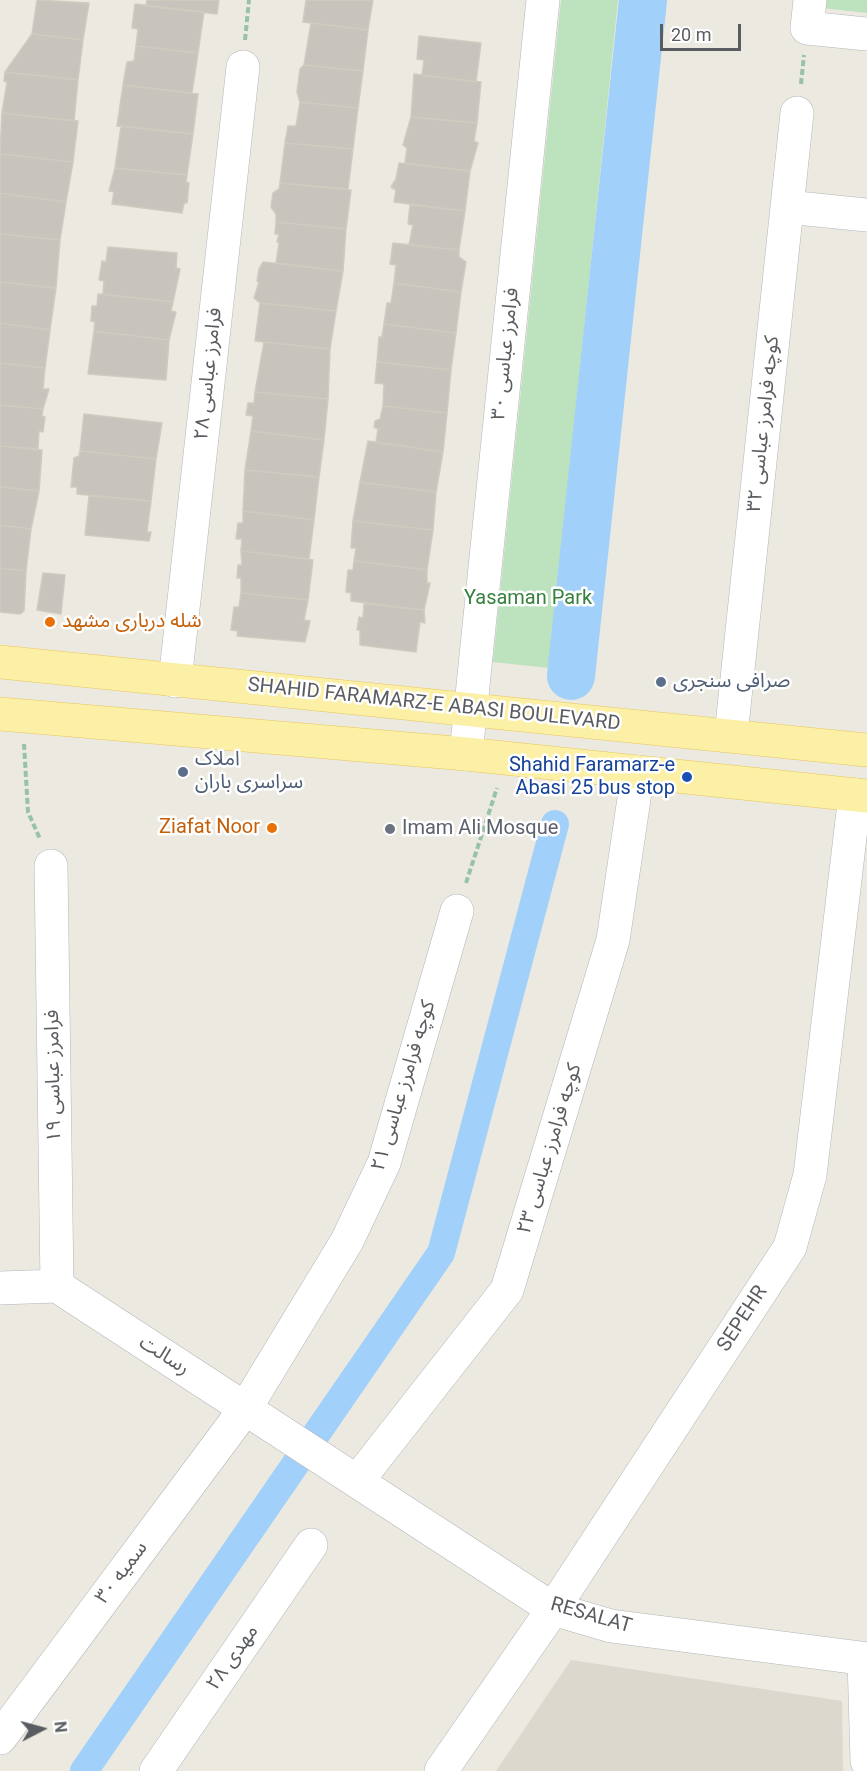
<!DOCTYPE html>
<html>
<head>
<meta charset="utf-8">
<style>
  body { margin:0 }
  #map { position:relative; width:867px; height:1771px; overflow:hidden; background:#ebe9e0; font-family:Roboto,sans-serif }
  canvas { display:block }
  .north { position:absolute; left:12px; top:1699px; width:60px; height:60px; -webkit-text-stroke:4px #fff; paint-order:stroke; rotate:84deg; font-size:16px; font-weight:700; line-height:24px; text-align:center; color:#595c60 }
  .north::after { content:''; display:block; margin:auto; width:21px; height:27px; background:#595c60; clip-path:polygon(50% 0,100% 100%,50% 72%,0 100%) }
  .scale { position:absolute; left:660px; top:24px; width:81px; height:27px; box-sizing:border-box; border:3px solid #595c60; border-top:0; padding-left:8px; font-size:18px; line-height:21px; white-space:nowrap; color:#595c60; -webkit-text-stroke:4px #fff; paint-order:stroke }
</style>
</head>
<body>
<div id="map">
<canvas width="867" height="1771"></canvas>
<div class="north">N</div>
<div class="scale">20 m</div>
</div>
<script>
const context = document.querySelector('canvas').getContext('2d');
context.lineJoin = 'round';
function fill(path, color) {
  context.fillStyle = color;
  context.fill(path, 'evenodd');
}
function poly(rows) {
  const path = new Path2D();
  for (const r of rows) {
    path.moveTo(r[0], r[1]);
    for (let i = 2; i < r.length; i += 2) path.lineTo(r[i], r[i + 1]);
  }
  return path;
}
function strokePath(path, color, width, dash) {
  context.strokeStyle = color;
  context.lineWidth = width;
  context.lineCap = dash ? 'butt' : 'round';
  context.setLineDash(dash || []);
  context.stroke(path);
}
function drawText(font, color, halo, rows, align = 'center') {
  context.font = font + ' Roboto,"Noto Sans Arabic",sans-serif';
  context.lineWidth = 5;
  context.setLineDash([]);
  context.textBaseline = 'middle';
  context.strokeStyle = halo;
  context.fillStyle = color;
  for (const [text, x, y, turn = 0] of rows) {
    context.save();
    context.translate(x, y);
    context.rotate((+turn || 0) * Math.PI / 180);
    context.textAlign = isNaN(turn) ? turn : align;
    if (halo) context.strokeText(text, 0, 0);
    context.fillText(text, 0, 0);
    context.restore();
  }
}
fill(poly([
  [571,1660,842,1701,843,1771,496,1771]
]), '#dbd8ce');
fill(poly([
  [561,0,618,0,549,668,493,662],
  [823,0,867,0,867,13,822,8]
]), '#bde2be');
strokePath(poly([
  [84,1771,441,1253,555,824]
]), '#a1d0fa', 28);
strokePath(poly([
  [571,676,643,0]
]), '#a1d0fa', 48);
const building = poly([
  [37,0,89,3,83,40,32,34,37,0],
  [147,0,219,0,217,14,146,6,147,0],
  [306,0,373,0,368,30,303,22,306,0],
  [135,4,204,12,198,53,136,46,138,29,132,28,135,4],
  [311,23,368,30,363,71,304,65,311,23],
  [32,34,83,40,78,80,5,72,32,34],
  [419,36,481,43,476,82,422,75,424,60,417,59,419,36],
  [136,46,198,53,192,93,123,85,127,62,134,61,136,46],
  [304,65,363,71,358,108,300,102,297,92,300,69,304,65],
  [5,72,78,80,74,121,2,113,7,82,4,81,5,72],
  [414,74,481,82,477,123,411,117,414,74],
  [123,85,198,94,193,134,117,126,123,85],
  [300,102,358,108,353,149,285,143,288,126,296,126,300,102],
  [2,113,78,121,73,162,0,154,2,113],
  [411,117,477,123,474,141,478,143,470,171,405,163,407,148,403,145,411,117],
  [121,126,193,134,187,175,115,168,121,126],
  [285,143,353,149,348,189,280,183,285,143],
  [0,154,73,162,66,202,0,193,0,154],
  [399,163,470,171,465,211,394,202,396,190,391,187,396,179,399,163],
  [115,168,187,175,186,182,189,183,187,203,184,203,182,213,112,204,114,192,109,191,115,168],
  [280,183,351,190,346,229,276,222,276,214,271,207,273,193,279,189,280,183],
  [0,193,66,202,60,240,0,234,0,193],
  [410,205,465,211,459,250,409,245,413,225,408,224,410,205],
  [276,222,346,229,343,271,276,263,279,243,277,242,279,234,275,234,276,222],
  [0,234,60,240,56,288,0,282,0,234],
  [393,243,459,250,459,257,466,262,461,292,394,283,396,265,390,264,393,243],
  [108,247,177,253,176,268,180,269,173,302,103,294,104,281,99,280,102,261,106,262,108,247],
  [263,262,343,271,336,311,260,303,254,298,259,282,257,281,259,269,263,262],
  [0,282,56,288,50,330,0,323,0,282],
  [394,283,461,292,456,333,384,324,387,303,391,303,394,283],
  [98,294,173,302,171,311,176,312,169,340,94,331,95,322,91,321,92,306,97,306,98,294],
  [260,303,336,311,330,349,255,341,260,303],
  [0,323,50,330,45,368,0,363,0,323],
  [384,324,456,333,451,370,377,362,379,337,382,337,384,324],
  [94,331,169,340,166,380,88,374,94,331],
  [264,342,330,349,328,399,255,392,264,342],
  [377,362,451,370,447,413,383,406,384,384,375,383,377,362],
  [0,363,45,368,43,389,49,389,43,409,0,405,0,363],
  [255,392,328,399,324,440,251,431,253,416,246,415,248,403,254,403,255,392],
  [0,405,43,409,42,416,45,417,43,432,39,431,38,449,0,446,0,405],
  [383,406,447,413,443,452,376,442,378,429,374,427,375,421,380,419,383,406],
  [84,414,162,423,156,459,80,451,84,414],
  [251,431,324,440,319,477,245,470,251,431],
  [368,441,443,452,436,492,360,482,368,441],
  [0,446,42,450,39,491,0,487,0,446],
  [80,451,156,459,151,501,77,494,77,487,71,487,74,458,79,456,80,451],
  [245,470,319,477,314,520,243,511,245,470],
  [360,482,436,492,433,530,353,521,360,482],
  [0,487,39,491,31,529,0,525,0,487],
  [89,496,151,501,147,532,151,532,149,541,85,535,89,496],
  [243,511,314,520,309,559,241,551,242,539,236,539,238,523,243,523,243,511],
  [353,521,433,530,427,570,354,561,356,548,351,548,353,521],
  [0,525,31,529,26,571,0,568,0,525],
  [241,551,313,560,308,600,241,593,241,578,237,578,238,565,242,565,241,551],
  [354,561,427,570,427,583,430,583,424,610,351,601,351,593,346,592,348,570,353,570,354,561],
  [0,568,26,571,24,611,20,614,0,612,0,568],
  [43,573,65,575,61,614,37,610,43,573],
  [241,593,308,600,304,620,310,621,305,642,237,636,238,631,231,630,234,607,239,607,241,593],
  [364,604,424,610,425,623,420,622,416,652,360,645,360,630,357,630,359,617,363,618,364,604]
]);
fill(building, '#c6c4bd');
strokePath(building, '#cfcbbf', 1.5);
const minor = poly([
  [810,0,807,28,867,34],
  [787,207,867,215],
  [175,681,243,67],
  [731,735,797,113],
  [466,754,543,0],
  [51,866,57,1286],
  [57,1286,553,1609,611,1626,867,1659],
  [0,1288,57,1286],
  [358,1480,507,1290,613,940,638,772],
  [864,1659,867,1761],
  [0,1738,245,1409,347,1241,384,1163,457,911],
  [156,1771,311,1545],
  [441,1771,553,1609,790,1247,810,1175,855,795]
]);
const major = poly([
  [0,662,867,750],
  [0,714,466,754,867,796]
]);
strokePath(minor, '#b3b6ba', 34);
strokePath(major, '#e9c65a', 34);
strokePath(poly([
  [245,40,249,0],
  [801,84,804,55],
  [24,744,28,812,40,839],
  [466,883,497,788]
]), '#97c2a5', 4, [6, 3]);
strokePath(minor, '#fff', 33);
strokePath(major, '#fbf0a5', 33);
for (const [x, y, r, color] of [
  [50,622,6,"#e8710a"],
  [661,682,6,"#5c6f8a"],
  [183,772,6,"#5c6f8a"],
  [687,777,6,"#1a4fb4"],
  [272,828,6,"#e8710a"],
  [390,829,6,"#6b7280"]
]) {
  const dot = new Path2D();
  dot.arc(x, y, r, 0, 2 * Math.PI);
  context.fillStyle = color;
  context.fill(dot);
  strokePath(dot, '#fff', 2);
}
drawText('20px', '#595c60', '#fff', [
  ["فرامرز عباسی ۳۰",506,354,-84],
  ["فرامرز عباسی ۲۸",209,374,-84],
  ["کوچه فرامرز عباسی ۳۲",764,424,-84],
  ["SHAHID FARAMARZ-E ABASI BOULEVARD",434,705,6],
  ["فرامرز عباسی ۱۹",54,1076,-91],
  ["کوچه فرامرز عباسی ۲۱",404,1086,-73],
  ["کوچه فرامرز عباسی ۲۳",550,1149,-73],
  ["SEPEHR",743,1319,-57],
  ["رسالت",164,1356,33],
  ["سمیه ۳۰",122,1573,-53],
  ["RESALAT",591,1616,16],
  ["مهدی ۲۸",233,1658,-55]
]);
drawText('20px', '#38803e', '#fff', [
  ["Yasaman Park",528,599]
]);
drawText('20px', '#c56008', '#fff', [
  ["شله درباری مشهد",62,622],
  ["Ziafat Noor",260,828,"right"]
], 'left');
drawText('20px', '#4e5e75', '#fff', [
  ["صرافی سنجری",673,682],
  ["املاک",195,760],
  ["سراسری باران",195,783]
], 'left');
drawText('20px', '#164399', '#fff', [
  ["Shahid Faramarz-e",675,766],
  ["Abasi 25 bus stop",675,789]
], 'right');
drawText('20px', '#5b616d', '#fff', [
  ["Imam Ali Mosque",402,829]
], 'left');
</script>
</body>
</html>
